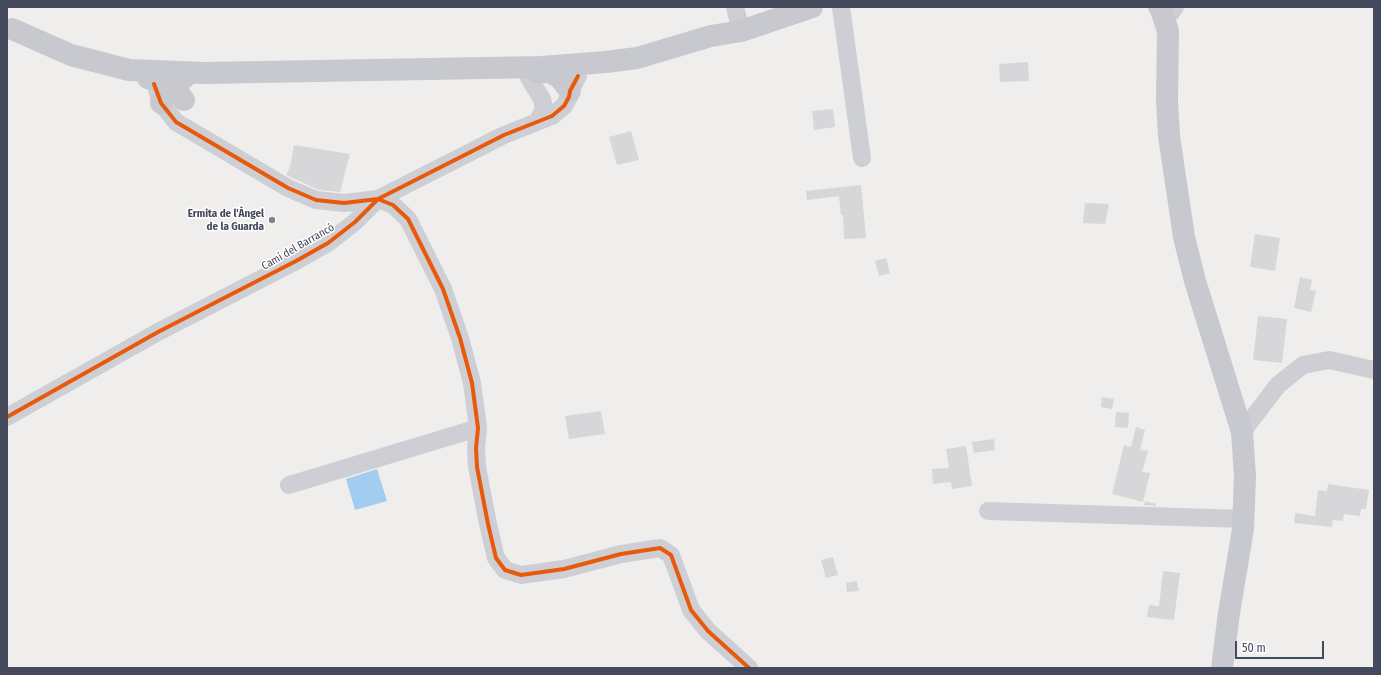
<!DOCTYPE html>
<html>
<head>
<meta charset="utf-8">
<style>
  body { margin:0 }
  #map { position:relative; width:1381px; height:675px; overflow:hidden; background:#efeeed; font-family:"Fira Sans Condensed",sans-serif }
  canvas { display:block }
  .frame { position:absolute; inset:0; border:8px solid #444a5b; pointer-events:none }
  .scale { position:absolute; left:1235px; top:641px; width:89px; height:18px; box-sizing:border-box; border:2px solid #444a5b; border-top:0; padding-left:5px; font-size:12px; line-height:14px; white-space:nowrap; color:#444a5b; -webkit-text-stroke:3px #fff; paint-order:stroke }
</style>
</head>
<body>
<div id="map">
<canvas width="1381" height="675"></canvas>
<div class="frame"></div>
<div class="scale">50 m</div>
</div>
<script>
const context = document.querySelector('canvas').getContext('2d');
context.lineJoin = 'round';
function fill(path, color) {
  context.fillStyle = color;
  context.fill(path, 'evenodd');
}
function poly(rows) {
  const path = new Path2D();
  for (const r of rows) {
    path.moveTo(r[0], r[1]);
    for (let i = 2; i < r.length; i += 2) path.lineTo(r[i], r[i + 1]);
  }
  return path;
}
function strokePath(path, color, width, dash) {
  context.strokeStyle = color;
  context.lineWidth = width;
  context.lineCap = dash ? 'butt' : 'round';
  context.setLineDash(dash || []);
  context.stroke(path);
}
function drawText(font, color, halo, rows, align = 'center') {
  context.font = font + ' "Fira Sans Condensed",sans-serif';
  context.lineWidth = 3;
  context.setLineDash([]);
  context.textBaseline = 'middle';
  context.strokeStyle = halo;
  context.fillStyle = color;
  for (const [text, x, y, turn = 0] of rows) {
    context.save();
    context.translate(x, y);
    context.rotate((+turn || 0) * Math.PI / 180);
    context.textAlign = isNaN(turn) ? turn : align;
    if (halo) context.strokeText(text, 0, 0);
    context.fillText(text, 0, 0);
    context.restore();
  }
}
fill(poly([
  [377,469,387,501,355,510,346,479]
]), '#a2ccf0');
fill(poly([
  [1028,62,1029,81,1000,82,999,64],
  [833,109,835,127,814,130,812,111],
  [631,131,639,160,617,165,609,137],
  [294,145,350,154,340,192,319,190,286,175,290,167],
  [861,185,866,238,844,239,843,215,841,215,839,196,807,200,806,191],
  [1085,203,1109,204,1105,224,1083,223],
  [1255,234,1280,238,1275,271,1250,267],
  [886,258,890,273,879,276,875,261],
  [1300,277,1312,280,1310,290,1316,291,1311,312,1294,308],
  [1258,316,1287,319,1282,363,1253,360],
  [1102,397,1114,399,1112,409,1101,407],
  [601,411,605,434,569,439,565,416],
  [1116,412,1129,413,1128,428,1115,427],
  [1136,427,1145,430,1140,450,1148,451,1142,472,1150,473,1143,502,1112,494,1124,445,1131,447],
  [994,439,995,450,974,453,972,442],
  [966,446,972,486,952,489,951,482,933,484,932,469,949,468,946,449],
  [1328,484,1369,490,1366,509,1361,509,1360,516,1344,514,1343,521,1333,520,1332,527,1294,523,1295,513,1315,516,1318,490,1327,491],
  [1145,501,1156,504,1156,506,1144,505],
  [833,557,838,575,826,578,821,560],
  [1163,571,1180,573,1174,620,1147,617,1149,605,1159,606],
  [857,581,859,591,847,592,846,583]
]), '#d7d7d9');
strokePath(poly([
  [735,7,741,31],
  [841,7,862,158],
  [1165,20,1175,7],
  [529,78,542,99,544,108,538,121],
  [157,90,161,103,176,122,288,188,316,200,344,203,378,199,393,205,408,219,443,289,460,338,472,383,478,428,476,448,477,467,488,524,496,558,505,570,521,575,564,569,621,554,660,548,671,555,691,610,708,631,749,668],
  [7,417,158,332,296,261,328,243,355,222,378,199,504,135,552,116,564,106,569,97,570,91,578,76],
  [1242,432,1278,385,1303,365,1329,360,1374,370],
  [289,485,478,428],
  [988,511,1244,519]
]), '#cecfd4', 18);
strokePath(poly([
  [1159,7,1161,10,1168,31,1167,101,1169,136,1184,237,1195,281,1242,432,1245,476,1243,529,1229,613,1222,668],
  [12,29,71,55,129,70,205,73,541,67,606,62,637,58,711,36,741,31,812,7],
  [537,72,549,72,559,77,570,91],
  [148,78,172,84,184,100],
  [161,103,172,84,184,78]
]), '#c7c9cf', 22);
strokePath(poly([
  [154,84,161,103,176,122,288,188,316,200,344,203,378,199,393,205,408,219,443,289,460,338,472,383,478,428,476,448,477,467,488,524,496,558,505,570,521,575,564,569,621,554,660,548,671,555,691,610,708,631,749,668],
  [7,417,158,332,296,261,328,243,355,222,378,199,504,135,552,116,564,106,569,97,570,91,578,76]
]), '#e8590c', 4);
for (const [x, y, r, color] of [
  [272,220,4,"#80838e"]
]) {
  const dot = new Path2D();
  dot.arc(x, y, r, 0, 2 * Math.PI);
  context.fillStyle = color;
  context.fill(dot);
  strokePath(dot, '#fff', 1.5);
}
drawText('bold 11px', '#444a5b', '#fff', [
  ["Ermita de l'Àngel",264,214],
  ["de la Guarda",264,227]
], 'right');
drawText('11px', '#444a5b', '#fff', [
  ["Camí del Barrancó",298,247,-30]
]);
</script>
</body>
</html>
